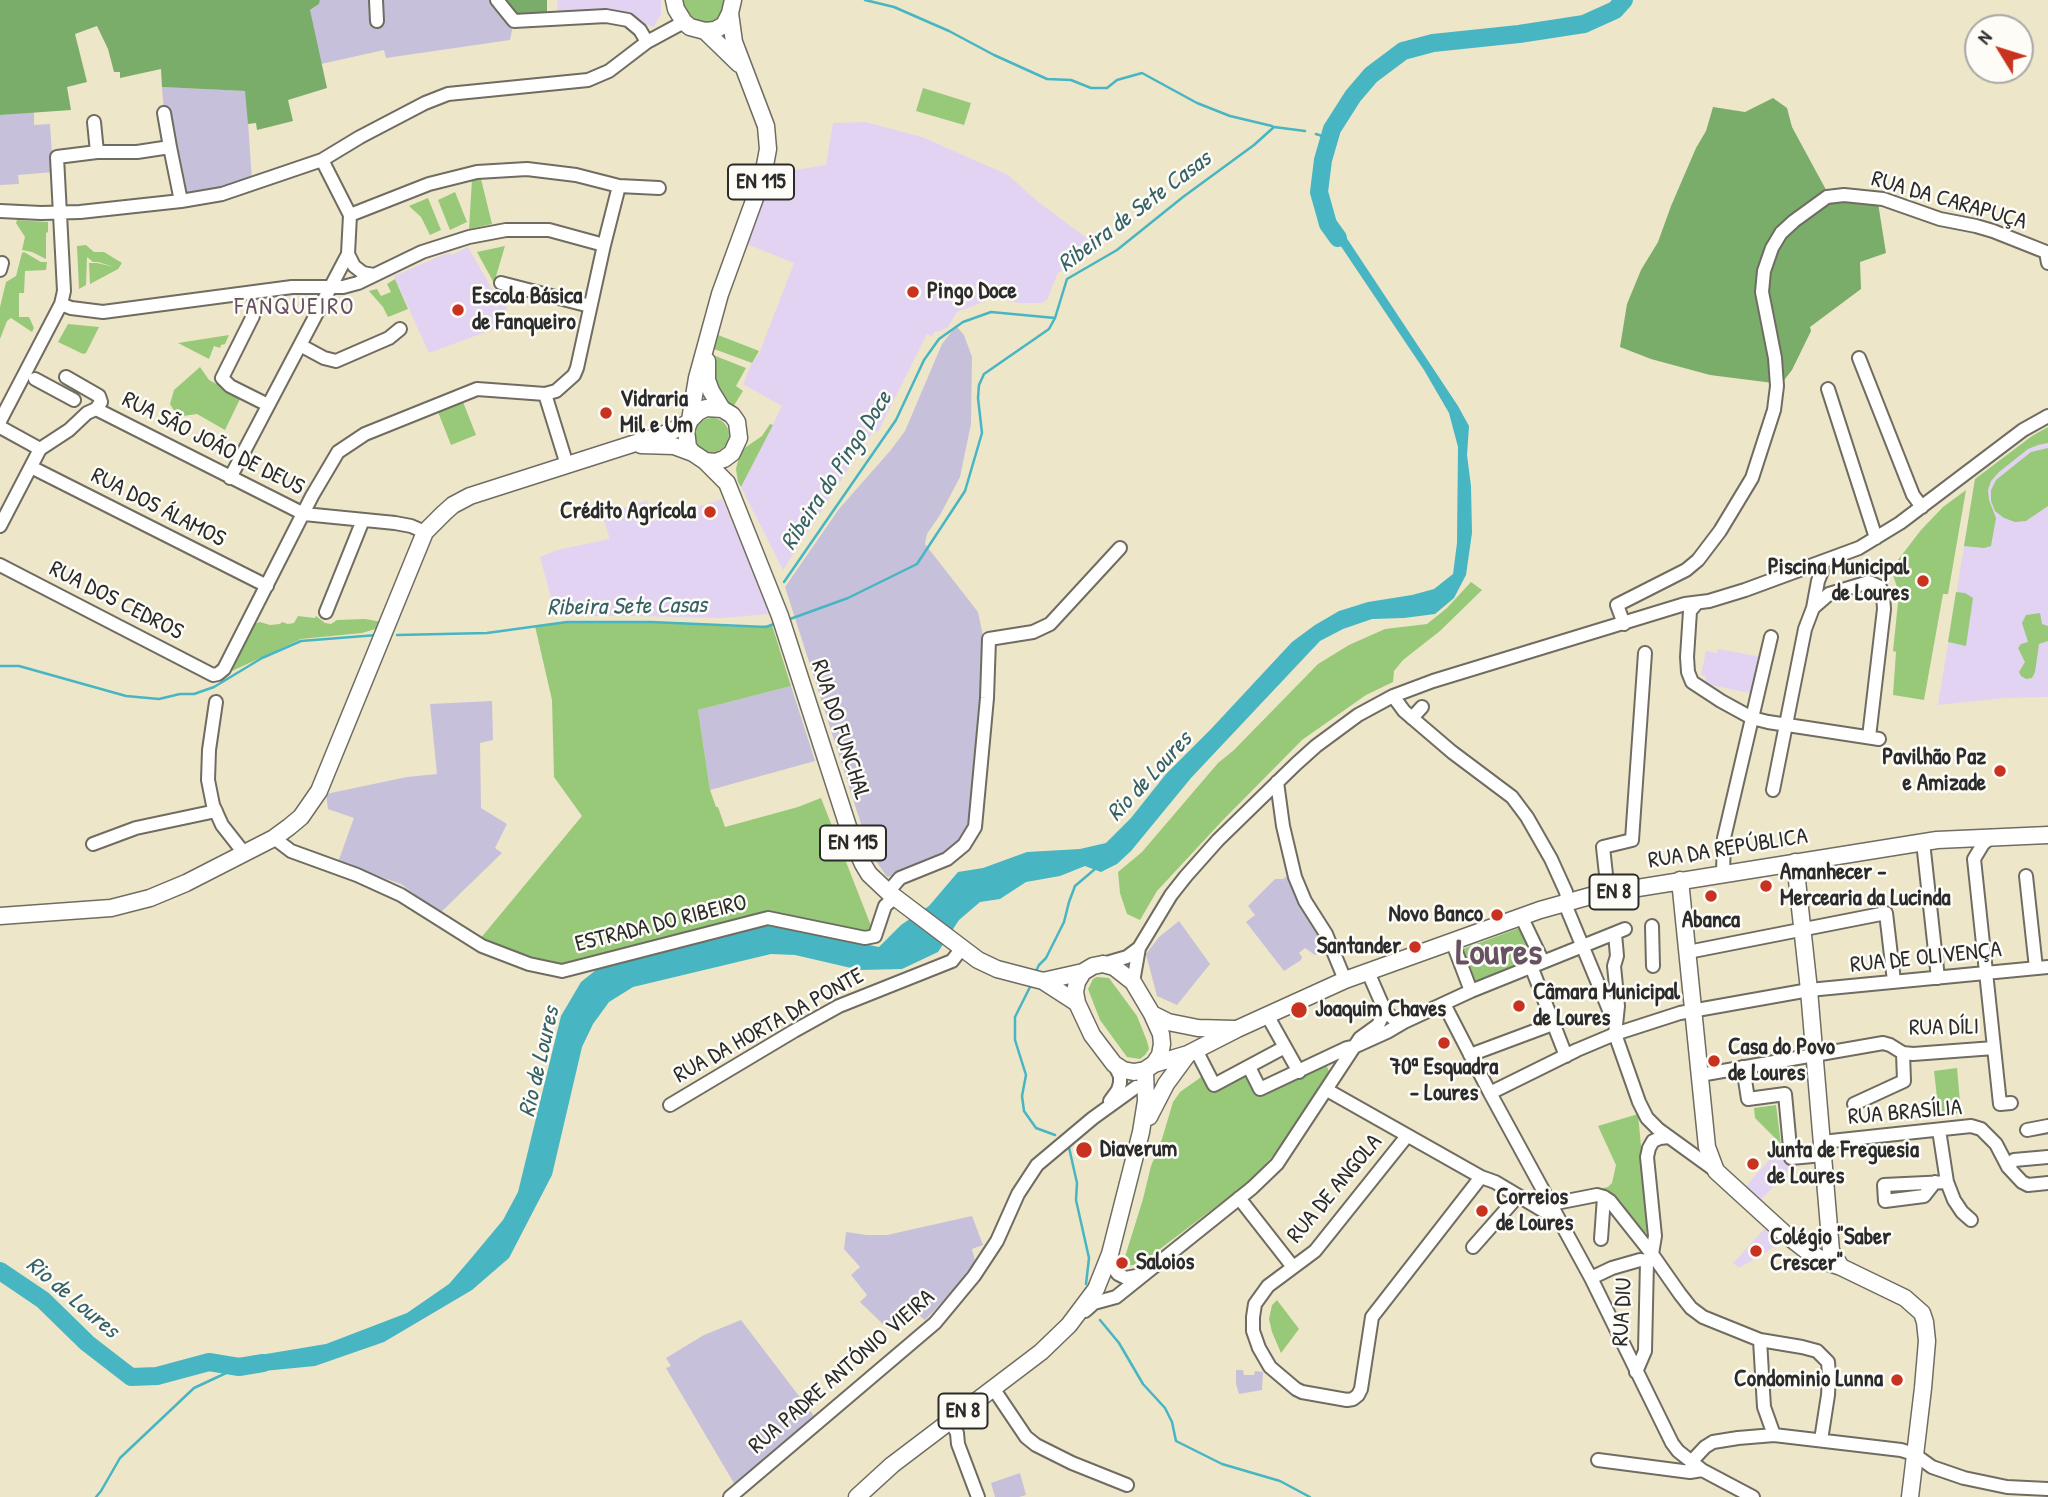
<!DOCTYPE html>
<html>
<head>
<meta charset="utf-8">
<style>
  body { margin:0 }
  #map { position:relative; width:2048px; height:1497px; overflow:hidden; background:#eee6c9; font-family:"Patrick Hand",sans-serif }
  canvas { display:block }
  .north { position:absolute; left:1964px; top:14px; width:70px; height:70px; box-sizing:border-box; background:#fdfcf7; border:2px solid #a9a8a5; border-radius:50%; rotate:308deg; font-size:19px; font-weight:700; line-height:28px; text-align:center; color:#2b2b2b }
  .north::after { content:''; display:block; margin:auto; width:24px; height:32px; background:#c8321e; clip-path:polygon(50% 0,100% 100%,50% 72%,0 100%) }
</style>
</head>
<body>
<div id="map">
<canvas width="2048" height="1497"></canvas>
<div class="north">N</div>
</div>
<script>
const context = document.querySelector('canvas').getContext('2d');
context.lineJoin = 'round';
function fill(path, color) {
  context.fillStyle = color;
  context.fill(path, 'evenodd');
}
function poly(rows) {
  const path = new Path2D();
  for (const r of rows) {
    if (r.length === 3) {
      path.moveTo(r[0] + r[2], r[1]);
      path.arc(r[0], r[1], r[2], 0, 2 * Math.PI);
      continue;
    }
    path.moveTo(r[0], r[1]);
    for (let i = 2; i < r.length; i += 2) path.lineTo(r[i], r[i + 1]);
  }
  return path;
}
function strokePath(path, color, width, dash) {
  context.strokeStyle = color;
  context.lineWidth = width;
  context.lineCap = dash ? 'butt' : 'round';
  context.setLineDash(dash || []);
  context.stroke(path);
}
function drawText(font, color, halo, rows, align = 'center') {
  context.font = font + ' "Patrick Hand",sans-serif';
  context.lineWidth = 5;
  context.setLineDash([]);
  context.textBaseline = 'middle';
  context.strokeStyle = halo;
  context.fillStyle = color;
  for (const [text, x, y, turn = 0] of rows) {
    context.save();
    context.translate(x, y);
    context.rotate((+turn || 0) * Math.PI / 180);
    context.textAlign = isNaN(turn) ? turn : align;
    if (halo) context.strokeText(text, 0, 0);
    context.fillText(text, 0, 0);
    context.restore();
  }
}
fill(poly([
  [557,0,661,0,661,14,654,27,645,24,630,15,600,9,558,15],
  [865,122,922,137,1008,175,1037,201,1100,248,1058,273,1047,300,1041,303,1019,303,994,298,957,312,948,327,938,332,935,331,932,337,927,334,878,432,873,431,783,570,741,487,782,406,743,384,752,363,759,354,794,263,744,243,770,174,826,165,833,123],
  [468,247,492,289,510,294,502,326,429,353,394,276,445,254,450,253,452,255],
  [2048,427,2048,697,2005,698,1938,705,1975,479,2032,436],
  [722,499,741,542,769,614,722,618,635,616,556,616,540,557,557,550,610,539,603,518,621,512,620,509,647,500,654,521],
  [1718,649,1762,657,1754,694,1706,684,1706,676,1701,675,1706,651,1717,653],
  [1777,1151,1793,1165,1761,1200,1746,1186],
  [1766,1227,1783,1242,1739,1268,1733,1263]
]), '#e3d3f2');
fill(poly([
  [320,0,497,0,514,21,510,40,386,58,384,50,321,64,309,11,319,4],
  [162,87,246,91,252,181,181,201,164,113],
  [34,112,34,125,50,124,53,172,18,175,19,184,0,185,0,115],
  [956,326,964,335,972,357,971,424,960,477,940,515,927,534,925,544,978,612,983,636,985,650,971,821,963,838,951,851,925,867,887,877,870,852,785,587,839,509,890,451,905,431,942,344],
  [791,686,815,761,710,790,698,710],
  [492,701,493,740,480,743,481,808,507,824,495,848,502,853,440,913,401,884,338,862,354,818,328,809,326,794,407,777,437,774,430,704],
  [1290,874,1313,926,1328,941,1317,945,1319,954,1315,955,1305,948,1299,953,1302,957,1301,960,1284,971,1246,922,1255,915,1248,906,1275,879,1283,879],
  [1179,921,1210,964,1177,1005,1157,996,1146,954,1159,937],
  [972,1216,983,1245,972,1249,975,1261,955,1288,925,1320,911,1309,888,1329,860,1302,867,1295,851,1275,860,1267,844,1249,846,1232,867,1235,887,1235],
  [741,1320,815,1417,735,1485,666,1368,671,1366,666,1358,704,1335],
  [1236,1370,1243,1370,1244,1375,1254,1375,1255,1371,1263,1372,1262,1390,1239,1394,1236,1384],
  [1020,1473,1026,1495,1019,1497,995,1497,991,1483]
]), '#c6c0da');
fill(poly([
  [682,0,725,0,726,5,717,23,694,23,684,10],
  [923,88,971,103,964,125,916,111],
  [481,179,492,224,469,229,472,180],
  [455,192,467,222,450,230,438,200],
  [428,198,441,230,430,235,421,217,409,206],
  [17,220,48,222,48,232,46,233,46,259,32,252,22,250,25,237,16,223],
  [86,245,94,252,104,252,122,263,118,269,90,284,89,263,97,263,114,267,98,262,93,262,87,257,86,285,79,289,77,246],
  [505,246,494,283,477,252],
  [24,252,41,262,47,262,46,270,25,271,24,293,19,293,19,317,29,317,34,328,32,332,11,318,7,321,0,339,0,307,6,282,16,276,22,253],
  [395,279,408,309,388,317,383,307,369,291,377,289,381,296,391,292,387,284],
  [68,324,99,327,86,353,83,354,58,342],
  [229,335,225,344,221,345,220,348,214,346,209,359,178,343],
  [718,335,749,347,759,351,752,363,714,349],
  [713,355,746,368,736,386,743,391,733,407,730,407,714,385,712,364],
  [200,367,209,380,241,397,225,430,197,414,183,416,175,412,170,404,174,390],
  [463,402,476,435,451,445,438,412],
  [712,435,17],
  [770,424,773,425,741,487,738,482,736,469,740,453,746,447,762,436],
  [2048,427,2048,443,2038,445,2028,449,1999,472,1991,481,1988,490,1989,500,1996,518,1991,546,1984,548,1964,546,1975,479,2032,436],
  [2048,448,2048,506,2026,521,2015,522,2004,518,1995,511,1991,501,1991,490,1996,480,2031,452],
  [1966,490,1948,594,1943,594,1924,700,1893,695,1896,652,1893,651,1899,593,1891,569,1921,530,1943,507],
  [1471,582,1482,590,1440,631,1403,660,1394,671,1393,682,1366,695,1302,740,1223,820,1157,891,1140,920,1127,914,1120,893,1118,872,1142,852,1218,763,1234,750,1318,664,1349,645,1385,629,1427,624,1447,608],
  [1956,592,1965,593,1973,598,1966,646,1948,642],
  [2040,613,2042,624,2048,626,2048,641,2039,644,2035,672,2032,678,2026,679,2021,676,2019,672,2025,662,2018,648,2021,644,2028,642,2022,623,2026,615],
  [298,616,315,618,316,616,325,623,331,624,337,620,365,619,382,622,379,628,362,633,301,639,232,671,254,624,260,622,270,625,280,624,282,622,288,624,294,623],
  [567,622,651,622,743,627,772,625,791,686,698,710,710,790,716,807,718,807,725,827,798,807,821,798,875,936,768,918,562,971,480,939,582,816,554,777,552,700,535,626],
  [1522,927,1535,955,1534,959,1474,984,1460,950],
  [1097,977,1109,978,1137,1016,1147,1041,1149,1049,1145,1055,1140,1059,1127,1057,1100,1020,1088,989,1093,979],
  [1326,1064,1330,1074,1272,1157,1250,1181,1140,1264,1126,1266,1124,1260,1143,1199,1151,1166,1162,1139,1173,1102,1180,1092,1204,1075,1214,1090,1247,1073,1259,1095],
  [1957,1068,1961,1113,1939,1115,1934,1071],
  [1776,1105,1781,1144,1755,1118,1754,1108],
  [1638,1114,1649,1230,1647,1233,1642,1232,1620,1201,1599,1189,1608,1187,1612,1183,1616,1165,1598,1126],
  [1277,1300,1299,1329,1281,1353,1272,1332,1269,1319,1272,1305]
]), '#97c979');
fill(poly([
  [0,0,320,0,319,4,310,10,327,88,288,100,293,121,257,130,256,123,248,124,245,91,162,87,161,69,120,78,120,72,114,72,108,49,97,26,75,34,87,82,67,87,71,110,0,115],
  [497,0,547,0,547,15,514,21],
  [1773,98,1787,108,1792,127,1831,199,1878,203,1886,253,1860,262,1861,289,1810,327,1811,331,1792,370,1781,384,1710,375,1651,359,1620,347,1627,304,1641,270,1658,242,1671,206,1696,148,1706,131,1713,107,1745,112]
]), '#79ad69');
fill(poly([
  [1332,216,1458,406,1469,426,1467,455,1471,486,1472,533,1466,575,1454,598,1435,614,1404,618,1372,619,1343,629,1320,641,1191,778,1131,851,1117,864,1101,872,1085,866,1060,876,1026,882,1000,899,980,902,959,920,938,952,902,969,860,970,795,955,771,954,633,987,609,1002,593,1024,582,1047,552,1175,509,1258,472,1290,384,1342,315,1366,243,1373,242,1358,326,1344,407,1313,449,1284,468,1262,503,1220,518,1192,561,1016,581,982,601,966,767,924,879,947,901,925,929,906,958,872,983,868,1027,852,1080,849,1106,843,1131,818,1166,774,1211,729,1292,642,1315,625,1339,611,1368,602,1412,595,1434,589,1453,574,1457,543,1458,447,1449,413,1424,370,1324,221]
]), '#47b5c2');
strokePath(poly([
  [865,0,894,7,949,31,994,55,1047,79,1071,80,1091,88,1107,88,1117,80,1142,73,1197,103,1230,116,1272,126],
  [1316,134,1328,138],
  [784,582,896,420,924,360,939,339,963,322,991,312,1055,318],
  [790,619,848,598,917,564,965,491,982,433,978,398,979,385,984,374,1049,329,1055,318,1067,279,1117,250,1183,197,1254,145,1274,127,1305,131],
  [397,635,487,633,567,622,651,622,766,627,774,624],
  [0,666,19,666,126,696,159,699,180,694,194,694,214,687,262,658,301,641,377,635],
  [1035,973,1039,965,1046,958,1064,922,1069,902,1075,886,1095,869],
  [1032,983,1015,1017,1015,1040,1026,1075,1022,1096,1024,1111,1036,1128,1055,1135],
  [1068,1143,1077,1183,1076,1200,1089,1258,1086,1284],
  [1100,1320,1119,1343,1143,1384,1165,1408,1172,1422,1176,1441,1222,1464,1280,1481,1310,1497],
  [96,1497,101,1491,120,1458,194,1388,239,1367]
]), '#47b5c2', 2.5);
strokePath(poly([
  [1338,238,1328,224,1319,192,1323,160,1332,129,1353,96,1371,75,1403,51,1433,43,1519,34,1584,24,1615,10,1624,0],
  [0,1271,43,1300,87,1343,131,1377,157,1376,209,1362,239,1367,263,1363]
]), '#47b5c2', 18);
const minor = poly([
  [376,0,377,21],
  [497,0,514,21,606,16,628,20,640,30,647,42],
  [164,113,170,147],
  [94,122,97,152],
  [0,211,41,213,80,212,181,201,222,194,322,160,360,137,425,103,448,94,588,80,609,71,647,42,684,22],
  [350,215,429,184,477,172,527,169,576,175,619,186,659,188],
  [348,254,354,266,363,273,374,275],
  [0,270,2,263],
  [501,283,590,306],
  [61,304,71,308,103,312,292,287,343,287,358,283,422,252,469,237,506,230,549,230,604,245],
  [253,316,222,378,230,386,268,405],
  [300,345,324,358,336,361,389,338,400,329],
  [1859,358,1913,495,1922,507],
  [66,377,99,396,101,402,96,409],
  [35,379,74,400],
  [1828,389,1876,538],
  [545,394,567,465],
  [0,421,61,304,64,291,57,157,97,152,137,152,170,147,181,201],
  [0,427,40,449,69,430,87,413,96,409,304,514,395,523,411,526,425,532],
  [31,467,267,586],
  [230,478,348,254,350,215,322,160],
  [0,526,40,449],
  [0,565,213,675,218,674,224,669,312,496,338,452,365,434,477,389,545,394,556,391,574,375,577,368,604,245,619,186],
  [1697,603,1690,611,1687,657,1688,672,1692,682,1721,701,1752,718,1768,722,1879,739],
  [1813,608,1829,594,1869,582,1880,587,1883,594,1884,609,1869,737],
  [326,612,363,520],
  [1624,624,1617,605,1686,570,1698,560,1720,531,1752,478,1774,410,1777,386,1775,358,1762,292,1764,271,1772,248,1781,233,1794,221,1827,197,1844,195,1883,199,1940,219,1976,226,1993,231,2046,252,2048,263],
  [1393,696,1404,711,1452,752,1512,797,1527,817,1551,859,1566,892,1568,903],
  [216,702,209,750,208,780,213,805,222,825,244,853],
  [1412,718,1422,707],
  [1277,782,1283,826,1295,877,1305,901,1326,934,1345,980],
  [1773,790,1805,629,1813,608,1818,581,1822,571],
  [1992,836,1983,844,1974,859,2000,1104,2011,1103],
  [274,838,291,851,357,875,401,895,482,946,529,964,562,971,768,918,865,938,875,936,885,906,895,897],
  [1923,842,1938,978],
  [93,844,136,828,216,811],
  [1723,873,1724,838,1771,637],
  [2026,876,2036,968],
  [888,892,900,878,947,859,964,845,975,827,987,698,989,639,1033,632,1050,624,1120,548],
  [1608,893,1603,847,1632,840,1645,653],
  [1565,904,1614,1022],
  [1652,926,1653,966],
  [1615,934,1617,956,1614,966,1618,1006,1615,1034,1639,1102,1647,1118,1658,1129,1716,1171],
  [1452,941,1471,991],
  [1688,952,1886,913,1894,981],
  [1543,962,1625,929],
  [1103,964,1127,957,1139,948],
  [1531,966,1566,1056],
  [1368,972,1385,1011,1396,1021,1404,1022],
  [1133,982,1139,948,1171,895,1186,876,1218,840,1296,764,1316,746,1358,715,1393,696,1433,681,1685,604,1709,601,1745,590,1859,548,1900,523,2023,430,2048,416],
  [1444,1004,1490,1093,1591,1278,1672,1443,1678,1451,1702,1470,1753,1497],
  [1267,1015,1299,1072],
  [1196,1050,1214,1085,1285,1047],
  [1470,1055,1553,1024],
  [1249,1067,1260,1089,1347,1048,1356,1046,1387,1032,1404,1022,1471,991,1543,962,1521,916],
  [1743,1067,1748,1099,1785,1094,1791,1158,1823,1155],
  [1700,1075,1883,1043,1890,1045,1903,1053,1913,1054,1994,1048],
  [1327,1090,1481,1177,1495,1182,1559,1220],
  [1490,1093,1577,1050,1615,1034,1680,1013,1809,990,2048,967],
  [1110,1101,1118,1090,1120,1083,1120,1076,1114,1064],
  [1854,1104,1904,1081,1903,1053],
  [670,1105,794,1031,839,1006,952,961,962,948],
  [1939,1130,1947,1182,1954,1200,1962,1212,1971,1220],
  [2027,1130,2048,1126],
  [1407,1136,1315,1251,1268,1286,1255,1304,1253,1317,1253,1331,1259,1348,1270,1367,1296,1389,1302,1392,1347,1400,1353,1399,1358,1395,1361,1389,1372,1317,1481,1177],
  [1669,1137,1660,1138,1653,1141,1649,1148,1647,1157,1655,1236,1652,1254,1680,1294,1691,1308,1703,1317,1760,1340,1764,1407,1774,1435],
  [1822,1142,1971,1126,1981,1129,1996,1144,2008,1167,2022,1182,2028,1185,2048,1183],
  [2008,1167,2014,1160,2048,1157],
  [1935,1182,1924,1196,1885,1201,1884,1185,1947,1182],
  [1239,1198,1293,1267],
  [1551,1204,1597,1195,1604,1197,1610,1201,1652,1254,1647,1261,1645,1351,1636,1372],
  [1601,1239,1604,1197],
  [1473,1247,1518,1196],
  [1110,1254,1112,1266,1118,1274,1126,1278,1141,1275],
  [1591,1278,1612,1268,1640,1260,1647,1261],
  [1085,1311,1094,1303,1116,1297,1121,1293,1252,1188,1277,1164,1360,1038,1378,1025,1385,1011],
  [1760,1340,1802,1347,1817,1351,1828,1362,1829,1375,1828,1395,1821,1440],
  [993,1388,1026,1437,1036,1445,1072,1463,1127,1485],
  [950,1420,957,1433,958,1444,978,1497],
  [1598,1460,1690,1472,1702,1470],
  [1691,1462,1705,1447,1713,1442,1738,1438,1774,1435,1901,1450,1914,1454,1932,1467,1964,1478,2007,1487,2048,1489],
  [730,1497,935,1323,974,1276,997,1241,1018,1194,1037,1165,1093,1118,1136,1087]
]);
const major = poly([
  [674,0,676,9,684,22,690,27,705,31,715,30,724,25,730,13,733,0],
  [705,31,739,64],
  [722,409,706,408,698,412,690,420,686,430,688,447,693,453,705,461,727,483,780,616,853,842,863,864,869,874,888,892,978,960,997,969,1043,981,1077,1003],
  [690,420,697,378,720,294,763,176,768,149,766,126,734,42,730,13],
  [641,445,674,446,693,453],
  [705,461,715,462,724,459,732,453,739,438,737,422,732,415,722,409,711,391,707,380,707,361],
  [1795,862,1809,990,1831,1251,1841,1267],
  [1680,880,1707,1147,1716,1171,1785,1234,1807,1251,1826,1262,1841,1267,1905,1298,1922,1313,1925,1322,1927,1341,1923,1388,1910,1497],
  [0,916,111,908,150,898,186,883,274,838,289,827,301,817,319,791,425,532,444,513,453,505,470,496,670,432,688,423],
  [1103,964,1114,967,1133,982,1152,1014,1161,1034,1162,1044,1160,1055,1154,1064,1145,1070,1134,1072,1123,1070,1114,1064,1092,1035,1077,1003,1075,992,1077,982,1083,972,1093,966,1103,964],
  [1043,981,1083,972],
  [1152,1014,1168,1022,1198,1028,1234,1029],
  [1154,1064,1188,1054,1237,1029,1345,980,1540,910,1594,895,1937,840,2048,835],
  [1149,1117,1166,1084,1188,1054],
  [857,1497,892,1465,1041,1352,1069,1325,1096,1289,1110,1254,1141,1132,1146,1101,1145,1070]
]);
strokePath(minor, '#6f6c62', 16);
strokePath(major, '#6f6c62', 19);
strokePath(minor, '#fff', 12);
strokePath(major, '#fff', 16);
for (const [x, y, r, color] of [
  [913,292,7,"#c8321e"],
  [458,310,7,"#c8321e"],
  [606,413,7,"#c8321e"],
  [710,512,7,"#c8321e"],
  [1923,581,7,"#c8321e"],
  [2000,771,7,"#c8321e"],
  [1766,886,7,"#c8321e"],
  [1711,896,7,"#c8321e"],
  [1497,915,7,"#c8321e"],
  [1415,947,7,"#c8321e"],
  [1519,1006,7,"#c8321e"],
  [1299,1010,9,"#c8321e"],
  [1444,1043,7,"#c8321e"],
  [1714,1061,7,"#c8321e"],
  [1084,1150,9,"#c8321e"],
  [1753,1164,7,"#c8321e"],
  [1482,1211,7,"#c8321e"],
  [1756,1251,7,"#c8321e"],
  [1122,1263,7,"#c8321e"],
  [1897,1380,7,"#c8321e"]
]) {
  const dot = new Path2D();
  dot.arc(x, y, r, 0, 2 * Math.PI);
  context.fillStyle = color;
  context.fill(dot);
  strokePath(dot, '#fdfcf7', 2.5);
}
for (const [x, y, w] of [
  [761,182,66],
  [853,843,66],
  [1614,892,49],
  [963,1411,49]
]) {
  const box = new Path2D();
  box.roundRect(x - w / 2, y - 17.5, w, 35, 5);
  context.fillStyle = '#fdfcf7';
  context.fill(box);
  strokePath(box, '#2b2b2b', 2);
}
drawText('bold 21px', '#2b2b2b', null, [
  ["EN 115",761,182],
  ["EN 115",853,843],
  ["EN 8",1614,892],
  ["EN 8",963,1411]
]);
drawText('23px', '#2b2b2b', '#fdfcf7', [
  ["RUA DA CARAPUÇA",1949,201,16],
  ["RUA SÃO JOÃO DE DEUS",213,444,27],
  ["RUA DOS ÁLAMOS",158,508,27],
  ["RUA DOS CEDROS",116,601,27],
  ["RUA DO FUNCHAL",840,730,72],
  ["RUA DA REPÚBLICA",1728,849,-9],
  ["ESTRADA DO RIBEIRO",661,924,-14],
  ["RUA DE OLIVENÇA",1926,958,-6],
  ["RUA DA HORTA DA PONTE",769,1026,-29],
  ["RUA DÍLI",1944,1028,-1],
  ["RUA BRASÍLIA",1905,1113,-5],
  ["RUA DE ANGOLA",1335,1189,-50],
  ["RUA DIU",1623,1312,-87],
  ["RUA PADRE ANTÓNIO VIEIRA",842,1372,-41]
]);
drawText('bold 23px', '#2b2b2b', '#fdfcf7', [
  ["Pingo Doce",927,292],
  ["Escola Básica",472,297],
  ["de Fanqueiro",472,323],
  ["Vidraria",620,400],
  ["Mil e Um",620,426],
  ["Crédito Agrícola",696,512,"right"],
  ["Piscina Municipal",1909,568,"right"],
  ["de Loures",1909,594,"right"],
  ["Pavilhão Paz",1986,758,"right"],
  ["e Amizade",1986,784,"right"],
  ["Amanhecer -",1780,873],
  ["Mercearia da Lucinda",1780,899],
  ["Novo Banco",1483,915,"right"],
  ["Abanca",1711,921,"center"],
  ["Santander",1401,947,"right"],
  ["Câmara Municipal",1533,993],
  ["de Loures",1533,1019],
  ["Joaquim Chaves",1315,1010],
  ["Casa do Povo",1728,1048],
  ["de Loures",1728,1074],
  ["70ª Esquadra",1444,1068,"center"],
  ["- Loures",1444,1094,"center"],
  ["Diaverum",1100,1150],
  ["Junta de Freguesia",1767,1151],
  ["de Loures",1767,1177],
  ["Correios",1496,1198],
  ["de Loures",1496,1224],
  ["Colégio \"Saber",1770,1238],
  ["Crescer\"",1770,1264],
  ["Saloios",1136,1263],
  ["Condominio Lunna",1883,1380,"right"]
], 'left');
drawText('italic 24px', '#366267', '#fdfcf7', [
  ["Ribeira de Sete Casas",1135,212,-37],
  ["Ribeira do Pingo Doce",837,471,-57],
  ["Ribeira Sete Casas",627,607,-1],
  ["Rio de Loures",1150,777,-47],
  ["Rio de Loures",540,1062,-77],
  ["Rio de Loures",72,1298,40]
]);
context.letterSpacing = '2px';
drawText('24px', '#665263', '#fdfcf7', [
  ["FANQUEIRO",295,308]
]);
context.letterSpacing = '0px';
drawText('bold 37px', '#665263', '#fdfcf7', [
  ["Loures",1499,954]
]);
</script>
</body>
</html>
